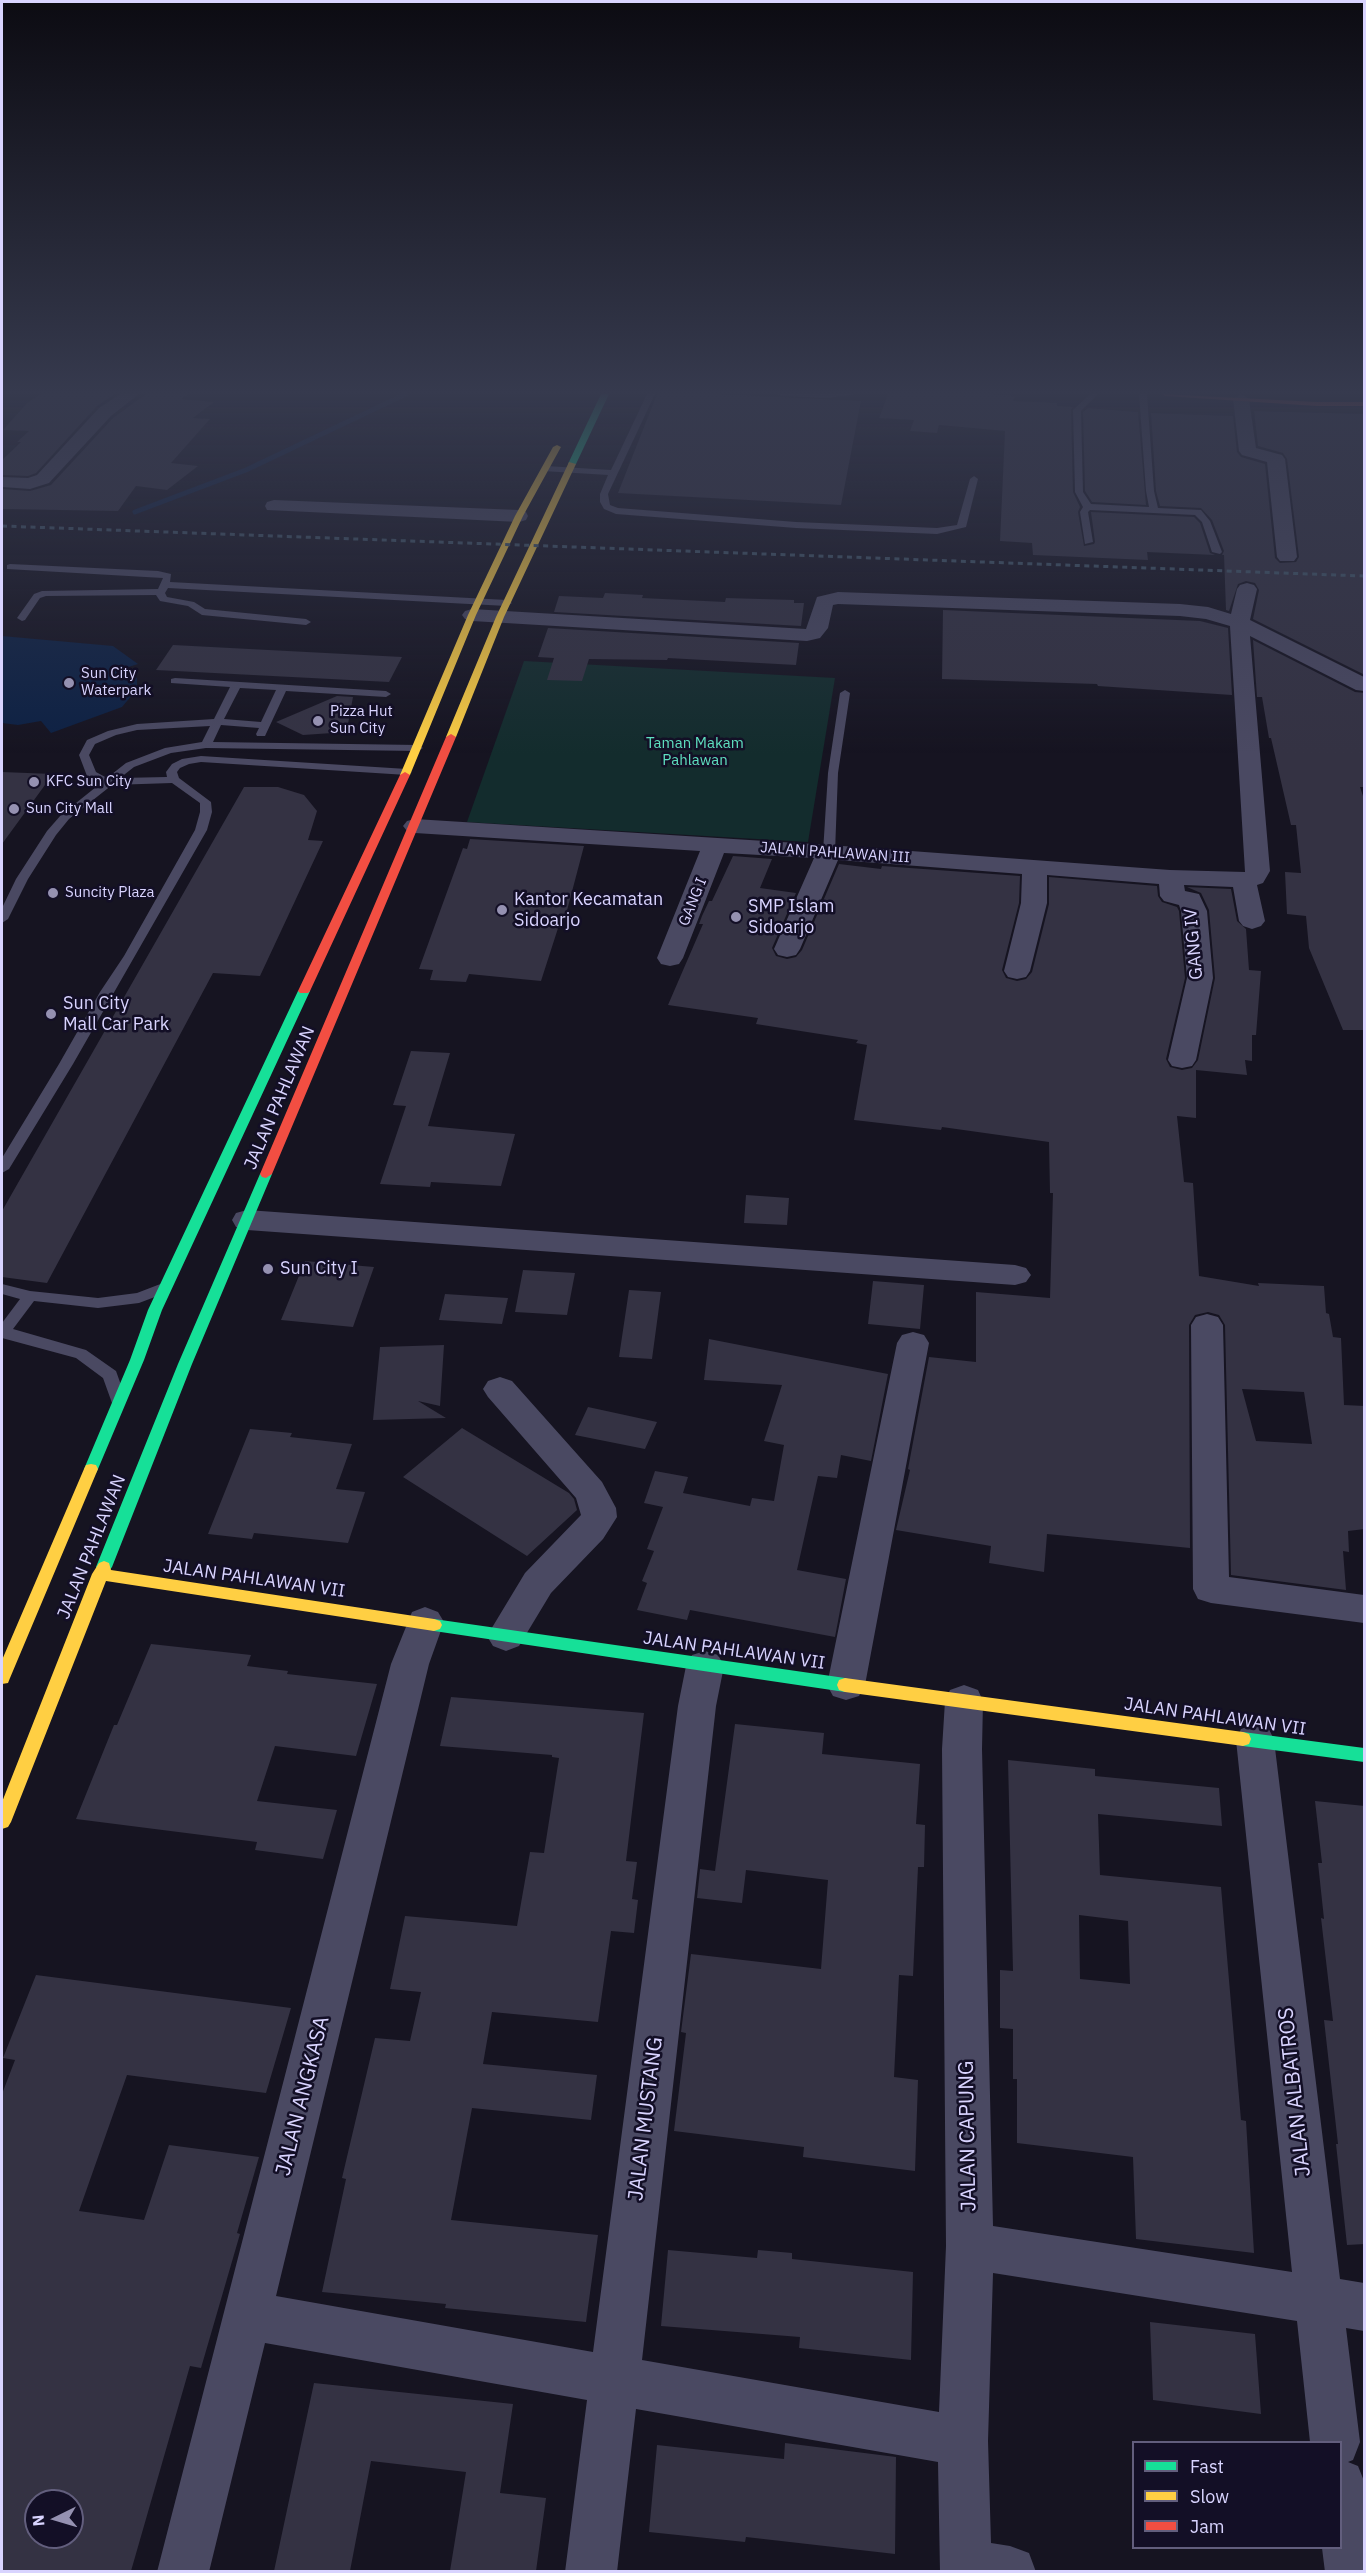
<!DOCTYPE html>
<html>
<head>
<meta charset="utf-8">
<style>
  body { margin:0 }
  #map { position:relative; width:1366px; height:2573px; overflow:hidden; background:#161421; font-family:"IBM Plex Sans",sans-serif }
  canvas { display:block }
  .frame { position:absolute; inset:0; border:3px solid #d9d4ff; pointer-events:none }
  .legend { position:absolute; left:1132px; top:2441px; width:210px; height:108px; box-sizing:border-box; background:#130f26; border:2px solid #625e7d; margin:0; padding:8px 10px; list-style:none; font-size:18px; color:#d9d4ff }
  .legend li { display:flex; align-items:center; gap:12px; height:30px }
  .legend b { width:30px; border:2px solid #625e7d }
  .north { position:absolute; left:24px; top:2489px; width:60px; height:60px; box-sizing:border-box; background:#130f26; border:2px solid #625e7d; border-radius:50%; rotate:265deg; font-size:16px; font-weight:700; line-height:24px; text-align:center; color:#d9d4ff }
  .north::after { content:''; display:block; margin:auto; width:21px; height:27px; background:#9591b1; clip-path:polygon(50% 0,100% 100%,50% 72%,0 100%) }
</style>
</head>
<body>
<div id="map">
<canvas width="1366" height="2573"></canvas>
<div class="frame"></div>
<ul class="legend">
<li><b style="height:8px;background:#16e098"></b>Fast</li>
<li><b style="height:8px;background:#ffcf43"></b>Slow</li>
<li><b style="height:8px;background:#f24e42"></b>Jam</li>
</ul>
<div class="north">N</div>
</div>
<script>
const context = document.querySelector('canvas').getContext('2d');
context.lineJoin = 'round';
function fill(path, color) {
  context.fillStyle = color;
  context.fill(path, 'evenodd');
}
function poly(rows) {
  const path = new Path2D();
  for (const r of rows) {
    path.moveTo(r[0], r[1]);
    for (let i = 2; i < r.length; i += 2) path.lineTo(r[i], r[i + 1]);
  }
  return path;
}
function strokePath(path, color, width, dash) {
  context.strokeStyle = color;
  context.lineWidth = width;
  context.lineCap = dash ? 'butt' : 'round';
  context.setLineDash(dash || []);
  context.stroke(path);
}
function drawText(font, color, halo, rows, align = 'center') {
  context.font = font + ' "IBM Plex Sans",sans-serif';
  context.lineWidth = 5;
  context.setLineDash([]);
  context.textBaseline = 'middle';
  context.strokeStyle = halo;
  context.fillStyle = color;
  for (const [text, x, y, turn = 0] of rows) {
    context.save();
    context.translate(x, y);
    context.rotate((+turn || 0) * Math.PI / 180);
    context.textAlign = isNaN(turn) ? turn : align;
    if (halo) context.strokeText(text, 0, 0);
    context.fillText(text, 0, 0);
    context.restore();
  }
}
fill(poly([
  [524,661,835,678,808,842,467,822]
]), '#132c2d');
fill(poly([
  [2,636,113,646,138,664,122,669,137,678,137,689,122,707,51,733,41,721,18,725,2,723]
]), '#0d2144');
strokePath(poly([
  [135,512,246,470,406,394]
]), '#0d2144', 5);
fill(poly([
  [41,394,115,394,97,406,36,473,28,476,2,475,2,460,21,442,17,442,29,431,3,430,27,403],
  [146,394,189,394,181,399,214,402,193,418,210,419,171,463,198,466,167,490,136,486,118,511,2,509,2,489,30,491,51,485,113,418],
  [657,394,716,394,861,401,841,505,618,493],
  [888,394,992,394,1015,396,1013,401,1057,403,1057,406,1073,407,1071,410,1073,492,1080,507,1078,512,1084,546,1094,544,1095,542,1091,512,1194,517,1200,523,1210,553,1215,555,1147,552,1148,560,1033,555,1032,543,1000,541,1005,431,939,425,937,433,910,431,914,420,879,418],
  [1088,408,1138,412,1146,505,1092,502,1085,491,1083,412],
  [1254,411,1365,414,1365,675,1253,619,1259,590,1255,583,1246,581,1238,584,1229,611,1226,610,1224,555,1222,555,1224,551,1212,520,1201,508,1160,506,1156,491,1151,413,1233,416,1237,452,1241,457,1265,464,1275,558,1280,563,1296,562,1299,557,1287,459,1283,453,1258,446],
  [605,593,643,595,642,598,725,602,726,598,794,600,794,603,804,603,801,626,554,612,559,596,603,598],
  [943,610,1200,621,1228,628,1232,695,1098,686,1097,684,942,679],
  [548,628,799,643,796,665,668,658,667,660,589,659,582,681,547,680,554,658,538,657],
  [1253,640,1355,692,1365,693,1365,787,1360,787,1365,802,1365,1030,1343,1030,1309,948,1306,916,1287,914,1285,872,1301,873,1296,825,1291,825,1271,738,1269,738,1262,697,1257,697],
  [173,645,402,657,389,682,156,670],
  [337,696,353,697,348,724,332,733,303,735,276,722],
  [2,772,53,774,2,844],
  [244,787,278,787,304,795,317,811,308,840,323,841,260,976,213,973,47,1283,2,1277,2,1211],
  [470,839,584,846,564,922,560,922,541,981,469,974,466,982,430,980,433,970,419,969,463,848,467,849],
  [733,856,772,859,760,888,796,893,772,948,776,956,787,959,796,957,802,950,839,864,881,869,882,866,1020,876,1019,903,1002,970,1006,978,1017,981,1026,979,1032,972,1049,904,1049,877,1157,886,1158,896,1162,902,1177,907,1179,911,1185,978,1166,1059,1170,1067,1182,1070,1192,1068,1198,1060,1215,978,1209,910,1201,893,1187,887,1231,889,1237,921,1246,929,1249,970,1261,971,1256,1035,1252,1035,1252,1061,1245,1060,1247,1075,1196,1070,1196,1118,1177,1116,1184,1182,1193,1183,1199,1276,1259,1286,1258,1283,1324,1286,1326,1313,1329,1314,1333,1337,1341,1338,1344,1405,1365,1406,1365,1529,1348,1531,1349,1552,1343,1551,1346,1590,1231,1575,1225,1325,1219,1315,1208,1312,1195,1315,1189,1325,1190,1548,1047,1534,1044,1572,989,1563,991,1546,896,1530,910,1470,908,1469,929,1357,976,1362,976,1292,1050,1298,1053,1193,1050,1193,1049,1142,942,1127,941,1130,854,1120,867,1045,856,1043,858,1040,756,1024,758,1018,668,1005,703,924,699,924,702,916,709,901,712,901],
  [1242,1389,1304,1392,1312,1444,1256,1441],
  [411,1051,450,1053,428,1126,515,1134,501,1186,431,1182,430,1187,380,1184,406,1106,393,1105],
  [746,1195,789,1198,787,1225,744,1223],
  [305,1261,374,1267,353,1327,281,1320],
  [523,1270,575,1273,567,1315,515,1312],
  [873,1281,924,1285,920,1329,868,1324],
  [629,1290,661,1292,652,1359,619,1357],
  [445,1294,508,1298,502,1324,439,1320],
  [709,1339,888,1374,871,1461,841,1455,837,1478,818,1476,797,1570,846,1579,835,1637,690,1610,687,1620,637,1610,647,1583,642,1581,654,1551,647,1549,663,1507,644,1503,655,1471,688,1477,683,1493,750,1506,752,1498,774,1501,784,1445,764,1441,782,1385,704,1380],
  [444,1345,440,1406,418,1401,446,1418,373,1420,380,1347],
  [588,1407,657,1422,645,1449,575,1435],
  [462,1428,569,1493,574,1499,577,1510,527,1556,403,1477],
  [250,1429,292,1433,290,1437,352,1444,336,1489,365,1492,348,1543,254,1533,252,1539,208,1534],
  [151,1644,251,1655,247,1666,288,1671,287,1674,377,1684,356,1756,275,1746,257,1801,337,1810,323,1859,255,1850,257,1842,76,1819,114,1725,117,1725],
  [451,1697,644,1713,626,1861,637,1862,632,1899,638,1900,634,1933,611,1931,598,2022,492,2012,483,2064,597,2075,591,2120,472,2108,451,2220,598,2235,586,2322,445,2308,446,2304,322,2292,346,2179,342,2178,375,2038,410,2041,421,1992,390,1989,405,1916,517,1926,530,1852,544,1853,559,1758,552,1757,552,1755,440,1746],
  [735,1724,824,1733,822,1754,920,1764,916,1824,925,1825,924,1867,918,1867,913,1976,899,1975,894,2077,918,2080,915,2171,803,2157,804,2147,674,2131,686,2033,681,2032,691,1954,821,1969,828,1880,746,1870,742,1903,697,1898,700,1869,715,1871],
  [1008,1760,1095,1769,1095,1776,1219,1788,1222,1826,1098,1814,1100,1875,1221,1887,1241,2120,1246,2121,1254,2253,1136,2239,1133,2157,1017,2143,1017,2079,1013,2079,1013,2029,1000,2028,1000,1970,1013,1971],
  [1079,1915,1128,1921,1130,1984,1080,1979],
  [1315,1801,1365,1806,1365,2244,1347,2245,1336,2144,1338,2144,1324,2020,1333,2021,1321,1918,1324,1919,1318,1863,1322,1863],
  [36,1975,291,2008,266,2093,127,2075,79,2211,144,2220,169,2145,259,2157,237,2233,240,2234,201,2368,190,2366,131,2571,2,2571,2,2094,15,2060,3,2058],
  [36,2501,72,2501,72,2537,36,2537],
  [668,2250,757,2258,758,2250,792,2253,792,2259,913,2272,911,2360,799,2348,800,2337,661,2326],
  [1150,2322,1255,2334,1261,2414,1153,2400],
  [314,2383,513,2404,500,2493,546,2498,536,2571,450,2571,466,2472,371,2461,350,2571,274,2571],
  [785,2443,896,2457,895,2554,746,2537,745,2542,649,2532,657,2445,784,2459]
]), '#343243');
fill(poly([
  [647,394,655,394,608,494,610,505,618,508,796,522,937,528,957,525,970,479,974,476,978,479,966,527,937,534,796,528,616,514,604,509,600,502,600,494,608,475,543,471,542,469,546,466,611,470,647,394],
  [777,394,857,394,827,398,781,396,777,394],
  [1090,394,1098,394,1081,411,1083,492,1091,504,1149,507,1146,491,1139,394,1147,394,1154,491,1158,508,1201,510,1210,521,1222,552,1220,554,1212,552,1202,522,1195,515,1090,510,1088,512,1093,542,1085,544,1080,512,1083,507,1075,492,1073,410,1090,394],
  [10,564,158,571,171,574,170,582,507,600,512,603,507,606,168,588,165,593,167,597,194,602,205,609,306,619,311,622,306,625,202,615,188,606,160,601,156,595,46,596,40,598,25,620,22,621,17,618,34,594,42,591,158,589,163,578,7,569,7,565,10,564],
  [175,678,386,691,391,694,386,697,286,691,265,736,257,736,256,734,259,728,221,725,213,742,418,745,423,748,418,751,206,748,171,753,134,767,120,778,167,777,166,772,172,764,182,759,201,756,407,769,412,772,407,775,201,762,189,764,180,768,177,772,179,778,211,802,212,812,207,830,73,1064,9,1169,2,1173,2,1158,59,1064,100,992,124,956,195,830,200,812,200,803,172,783,112,785,69,819,56,835,28,879,8,919,2,923,2,908,16,879,47,831,61,815,101,783,87,776,79,755,87,740,108,731,137,724,214,719,230,687,171,683,171,679,175,678],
  [240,688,276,690,261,722,224,719,240,688],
  [210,726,202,742,165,748,126,763,107,778,96,772,89,755,95,744,116,735,137,730,210,726],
  [845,690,850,693,838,773,835,852,829,855,823,852,828,773,840,693,845,690],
  [163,1283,168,1284,171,1288,168,1292,139,1303,98,1308,34,1301,13,1329,86,1350,116,1371,126,1399,124,1403,112,1403,103,1378,76,1358,2,1338,2,1323,20,1299,2,1294,2,1284,30,1291,98,1298,137,1293,163,1283]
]), '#4a4962');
fill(poly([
  [120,394,139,394,111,416,49,483,30,489,2,487,2,477,28,478,37,475,99,408,120,394],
  [1241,394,1249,399,1256,448,1282,455,1285,459,1297,557,1294,561,1280,561,1277,557,1267,462,1242,455,1239,451,1233,399,1241,394],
  [274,500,519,510,526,512,528,516,526,520,519,522,267,510,265,506,267,502,274,500],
  [1247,583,1254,585,1257,589,1250,620,1364,677,1364,691,1356,690,1250,636,1270,871,1263,883,1257,885,1265,921,1261,926,1252,929,1243,926,1239,921,1233,887,1184,885,1185,891,1199,894,1207,911,1213,978,1196,1060,1192,1066,1182,1068,1172,1066,1168,1060,1187,978,1181,911,1179,905,1164,901,1160,896,1159,884,1047,875,1047,903,1030,971,1026,977,1017,979,1008,977,1004,971,1021,903,1022,874,838,860,800,949,796,955,787,957,778,955,774,949,814,858,724,853,683,958,679,964,670,966,661,964,657,958,700,851,415,833,407,831,403,826,407,821,415,819,829,845,1170,870,1245,872,1230,626,1206,619,1180,616,838,604,833,605,828,628,820,638,807,641,472,621,465,619,462,615,465,611,472,609,806,629,817,597,838,592,1180,604,1208,607,1231,614,1237,589,1240,585,1247,583],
  [247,1210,1015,1265,1026,1268,1031,1275,1026,1282,1015,1285,247,1230,236,1227,232,1220,236,1213,247,1210],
  [1207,1314,1218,1317,1223,1325,1229,1577,1364,1595,1364,1623,1211,1603,1198,1599,1193,1589,1191,1325,1196,1317,1207,1314],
  [913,1332,924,1335,929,1343,865,1685,859,1696,846,1700,833,1696,827,1685,897,1343,902,1335,913,1332],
  [500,1377,512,1381,602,1482,616,1508,617,1517,603,1539,551,1593,519,1646,506,1651,493,1646,487,1636,493,1626,525,1573,581,1515,576,1498,488,1397,483,1389,488,1381,500,1377],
  [425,1607,438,1612,444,1622,429,1664,276,2296,593,2352,678,1706,686,1666,692,1655,705,1651,718,1655,724,1666,716,1706,642,2360,939,2412,946,2246,942,1749,945,1701,950,1690,964,1685,978,1690,983,1701,982,1749,993,2226,1292,2272,1236,1740,1241,1729,1255,1724,1269,1729,1274,1740,1340,2279,1364,2283,1364,2331,1346,2328,1360,2442,1353,2460,1348,2462,1358,2466,1364,2481,1364,2572,1325,2572,1322,2548,1340,2548,1340,2442,1310,2442,1297,2321,993,2273,988,2441,991,2543,1010,2546,1029,2553,1036,2572,940,2572,938,2462,636,2409,617,2572,565,2572,587,2400,265,2343,209,2572,157,2572,391,1664,412,1612,425,1607]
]), '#4a4962');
fill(poly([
  [601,394,609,394,576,464,569,466,568,464,601,394],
  [304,988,310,991,162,1310,144,1360,98,1469,96,1473,91,1474,86,1473,84,1469,130,1360,148,1310,298,991,304,988],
  [266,1170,272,1174,192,1364,112,1567,109,1571,104,1573,99,1571,96,1567,178,1364,260,1174,266,1170],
  [434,1619,845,1678,851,1680,853,1685,851,1690,845,1692,434,1631,428,1629,426,1625,428,1621,434,1619],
  [1243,1732,1364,1748,1364,1762,1243,1746,1237,1744,1235,1739,1237,1734,1243,1732]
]), '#16e098');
fill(poly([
  [557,445,561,447,523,516,476,615,410,775,402,777,400,775,468,615,515,516,553,447,557,445],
  [569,462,576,464,504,617,456,737,448,739,446,737,496,617,569,462],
  [91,1464,96,1465,98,1469,10,1678,8,1683,2,1684,2,1660,84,1469,86,1465,91,1464],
  [104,1561,109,1563,111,1570,434,1619,440,1621,442,1625,440,1629,434,1631,106,1581,11,1822,8,1827,2,1829,2,1802,92,1574,99,1563,104,1561],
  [845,1678,1243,1732,1249,1734,1251,1739,1249,1744,1243,1746,845,1692,839,1690,837,1685,839,1680,845,1678]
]), '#ffcf43');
fill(poly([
  [1162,394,1317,402,1364,402,1364,406,1317,406,1165,396,1162,394],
  [451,734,456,737,272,1174,266,1178,262,1177,260,1174,446,737,451,734],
  [405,772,410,775,310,991,308,993,300,993,298,991,400,775,405,772]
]), '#f24e42');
strokePath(poly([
  [2,526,1364,576]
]), '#43596b', 3, [5, 4.5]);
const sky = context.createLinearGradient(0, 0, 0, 754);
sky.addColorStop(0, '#0c0b12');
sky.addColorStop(0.52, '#363a4e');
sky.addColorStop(1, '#363a4e00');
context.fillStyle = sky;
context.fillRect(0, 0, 1366, 754);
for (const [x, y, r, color] of [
  [69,683,6,"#9591b1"],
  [318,721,6,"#9591b1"],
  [34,782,6,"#9591b1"],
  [14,809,6,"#9591b1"],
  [53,893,6,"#9591b1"],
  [502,910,6,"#9591b1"],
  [736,917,6,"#9591b1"],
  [51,1014,6,"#9591b1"],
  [268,1269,6,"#9591b1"]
]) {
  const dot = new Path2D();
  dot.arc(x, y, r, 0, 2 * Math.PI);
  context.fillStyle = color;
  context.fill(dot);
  strokePath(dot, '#130f26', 2);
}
drawText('15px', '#d9d4ff', '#130f26', [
  ["Sun City",81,674],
  ["Waterpark",81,691],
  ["Pizza Hut",330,712],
  ["Sun City",330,729],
  ["KFC Sun City",46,782],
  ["Sun City Mall",26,809],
  ["Suncity Plaza",65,893]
], 'left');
drawText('15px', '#5fe0c0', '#130f26', [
  ["Taman Makam",695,744],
  ["Pahlawan",695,761]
]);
drawText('15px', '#d9d4ff', '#130f26', [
  ["JALAN PAHLAWAN III",835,853,4],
  ["GANG I",693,902,-68]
]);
drawText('18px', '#d9d4ff', '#130f26', [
  ["Kantor Kecamatan",514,900],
  ["Sidoarjo",514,921],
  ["SMP Islam",748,907],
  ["Sidoarjo",748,928],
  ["Sun City",63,1004],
  ["Mall Car Park",63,1025],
  ["Sun City I",280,1269]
], 'left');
drawText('18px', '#d9d4ff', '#130f26', [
  ["GANG IV",1194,944,-95],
  ["JALAN PAHLAWAN",280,1098,-67],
  ["JALAN PAHLAWAN",92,1547,-68],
  ["JALAN PAHLAWAN VII",254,1579,8],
  ["JALAN PAHLAWAN VII",734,1651,8],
  ["JALAN PAHLAWAN VII",1215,1717,8]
]);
drawText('21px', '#d9d4ff', '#130f26', [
  ["JALAN ALBATROS",1295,2092,-96],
  ["JALAN ANGKASA",303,2096,-76],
  ["JALAN MUSTANG",646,2119,-83],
  ["JALAN CAPUNG",968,2136,-91]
]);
</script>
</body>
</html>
